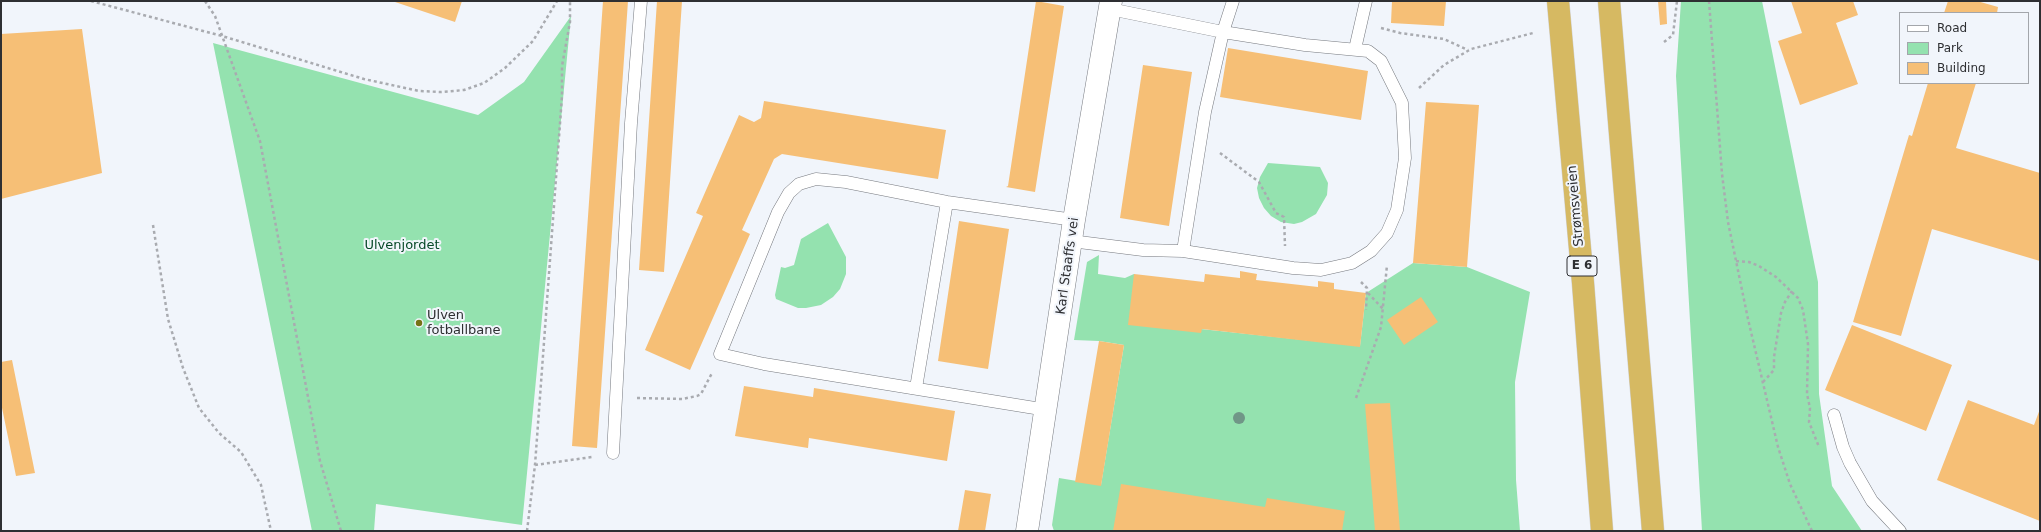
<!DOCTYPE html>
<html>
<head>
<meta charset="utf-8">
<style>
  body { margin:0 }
  #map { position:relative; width:2041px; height:532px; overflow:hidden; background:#f1f5fb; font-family:"DejaVu Sans",sans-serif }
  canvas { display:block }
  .frame { position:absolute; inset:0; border:2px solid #2e2f32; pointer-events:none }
  .legend { position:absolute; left:1899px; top:12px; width:130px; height:72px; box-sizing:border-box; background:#f1f5fb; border:1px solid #a3a6ab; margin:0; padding:5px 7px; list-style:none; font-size:12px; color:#2e2f32 }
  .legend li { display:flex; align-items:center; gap:8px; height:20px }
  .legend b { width:20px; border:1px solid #a3a6ab }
</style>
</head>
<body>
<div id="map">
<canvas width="2041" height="532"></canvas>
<div class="frame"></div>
<ul class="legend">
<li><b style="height:5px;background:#fff"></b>Road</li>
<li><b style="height:11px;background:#94e2af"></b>Park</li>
<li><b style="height:11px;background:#f6bf76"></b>Building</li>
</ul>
</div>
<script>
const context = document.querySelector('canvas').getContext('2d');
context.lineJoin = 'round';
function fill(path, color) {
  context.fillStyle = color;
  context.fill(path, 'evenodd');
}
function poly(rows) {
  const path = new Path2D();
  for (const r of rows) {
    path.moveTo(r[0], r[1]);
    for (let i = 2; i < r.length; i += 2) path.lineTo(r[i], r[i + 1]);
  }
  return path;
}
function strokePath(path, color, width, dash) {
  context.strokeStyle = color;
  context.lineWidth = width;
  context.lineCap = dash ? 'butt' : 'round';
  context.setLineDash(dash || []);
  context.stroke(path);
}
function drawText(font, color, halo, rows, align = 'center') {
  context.font = font + ' "DejaVu Sans",sans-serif';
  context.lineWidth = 4;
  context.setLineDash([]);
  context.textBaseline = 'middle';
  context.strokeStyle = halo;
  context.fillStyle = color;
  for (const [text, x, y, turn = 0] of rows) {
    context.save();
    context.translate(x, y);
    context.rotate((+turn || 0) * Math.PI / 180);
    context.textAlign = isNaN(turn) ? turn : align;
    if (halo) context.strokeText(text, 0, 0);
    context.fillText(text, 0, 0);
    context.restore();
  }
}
fill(poly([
  [1681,1,1762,1,1818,282,1819,394,1832,486,1862,531,1702,531,1676,76],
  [571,16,522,525,376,504,374,531,312,531,213,43,478,115,524,82],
  [1268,163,1320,167,1328,183,1327,195,1316,214,1302,222,1294,224,1281,222,1271,216,1264,208,1259,198,1257,188,1260,177],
  [828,223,846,257,846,274,840,289,833,297,821,305,806,308,798,308,776,299,775,295,781,267,785,268,794,265,801,239],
  [1099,255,1098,274,1125,278,1134,274,1201,329,1360,346,1366,293,1413,263,1467,267,1530,292,1515,382,1516,480,1520,531,1054,531,1052,525,1059,478,1101,485,1124,345,1099,341,1074,340,1087,262]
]), '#94e2af');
fill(poly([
  [392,1,462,1,455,22],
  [603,1,628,1,597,448,572,446],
  [657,1,682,1,664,272,639,270],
  [1036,1,1064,6,1035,192,1006,187,1008,186],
  [1392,1,1446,1,1444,26,1391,23],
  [1658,1,1666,1,1667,24,1660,25],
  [1791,1,1853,1,1858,15,1836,23,1858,84,1800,105,1778,41,1802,33],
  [1948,1,1977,1,1998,7,1997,13,1944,13],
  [82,29,102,173,1,199,1,34],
  [1228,48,1368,71,1361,120,1220,97],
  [1143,65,1192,72,1169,226,1120,218],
  [1928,83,1976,83,1956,148,2040,173,2040,261,1932,229,1901,336,1853,322,1909,135,1912,136],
  [764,101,946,130,938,179,782,154,774,159,742,230,750,234,690,370,645,350,703,216,696,213,739,115,754,122,761,118],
  [1426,102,1479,105,1467,267,1413,263],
  [959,221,1009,229,988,369,938,361],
  [1240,271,1257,274,1256,280,1318,287,1318,281,1334,283,1334,289,1366,293,1360,347,1202,329,1201,333,1128,325,1134,274,1204,282,1205,274,1240,278],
  [1421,297,1438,322,1404,345,1387,320],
  [1852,325,1952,365,1926,431,1825,390],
  [1099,341,1124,345,1101,486,1075,482],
  [12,360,35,473,16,476,1,403,1,362],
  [744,386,813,397,814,388,955,411,947,461,809,438,808,448,735,436],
  [1968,400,2034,425,2040,409,2040,521,1937,480],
  [1390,403,1400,531,1375,531,1365,404],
  [1121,484,1265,507,1267,498,1345,511,1342,531,1113,531],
  [965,490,991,494,985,531,958,531]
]), '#f6bf76');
const lane = poly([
  [1355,49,1366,1],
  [1071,241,1143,250,1183,251,1293,268,1321,270,1352,263,1371,251,1387,233,1397,210,1405,158,1402,103,1381,61,1368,51,1305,45,1223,32,1110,9],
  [1183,251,1205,112,1223,32,1233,1],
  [916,388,947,202],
  [1047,410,764,364,720,354,778,212,789,193,799,184,816,179,846,182,947,202,1074,220],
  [1834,415,1843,447,1850,463,1872,501,1900,531],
  [613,453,631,123,641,1]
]);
const street = poly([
  [1027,531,1074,220,1111,1]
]);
const highway = poly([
  [1558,1,1583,283,1602,531],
  [1609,1,1653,531]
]);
strokePath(lane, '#76797f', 13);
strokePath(street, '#76797f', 23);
strokePath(highway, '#d1d1d2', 23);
strokePath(poly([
  [91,1,222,36,364,79,419,91,441,92,464,90,484,83,505,68,533,41,557,1],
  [205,1,215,16,260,141,320,461,341,531],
  [1709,1,1722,174,1728,222,1748,319,1778,447,1790,484,1812,531],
  [1381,28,1400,33,1444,39,1468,50],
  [1664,42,1673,35,1677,1],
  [1419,88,1444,65,1471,49,1533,33,1533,31],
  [1220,153,1259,182,1276,213,1284,217,1285,246],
  [153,225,168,319,183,368,199,408,219,433,241,452,261,485,271,531],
  [1736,261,1749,262,1759,266,1776,277,1798,298,1803,310,1808,344,1807,394,1810,408,1809,422,1819,447],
  [1361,282,1367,288,1366,310],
  [1368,293,1383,309],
  [1763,382,1774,370,1774,357,1781,313,1785,302,1792,291],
  [637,398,682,399,697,396,701,394,712,373],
  [1356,398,1381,327,1387,265],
  [535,465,592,457],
  [527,531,535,465,562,96,562,66,570,22,570,1]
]), '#a9abb0', 2.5, [3, 3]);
strokePath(lane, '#fff', 12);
strokePath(street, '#fff', 22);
strokePath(highway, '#d6b962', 22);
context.fillStyle = '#709687';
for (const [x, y] of [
  [1239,418]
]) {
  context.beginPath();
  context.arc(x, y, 6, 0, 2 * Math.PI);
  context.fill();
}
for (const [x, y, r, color] of [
  [419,323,4,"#767215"]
]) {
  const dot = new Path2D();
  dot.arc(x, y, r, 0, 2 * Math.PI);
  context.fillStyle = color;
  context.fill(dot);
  strokePath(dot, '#f1f5fb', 1.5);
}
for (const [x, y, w] of [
  [1582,266,30]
]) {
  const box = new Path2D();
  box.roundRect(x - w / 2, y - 10, w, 20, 3);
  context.fillStyle = '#f1f5fb';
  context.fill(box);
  strokePath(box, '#2e2f32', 1);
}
drawText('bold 12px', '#2e2f32', null, [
  ["E 6",1582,266]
]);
drawText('13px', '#2e2f32', '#f1f5fb', [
  ["Strømsveien",1576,206,-95],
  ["Karl Staaffs vei",1068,266,-82]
]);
drawText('13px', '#074928', '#f1f5fb', [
  ["Ulvenjordet",402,246]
]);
drawText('13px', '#2e2f32', '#f1f5fb', [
  ["Ulven",427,316],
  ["fotballbane",427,331]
], 'left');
</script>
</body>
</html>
